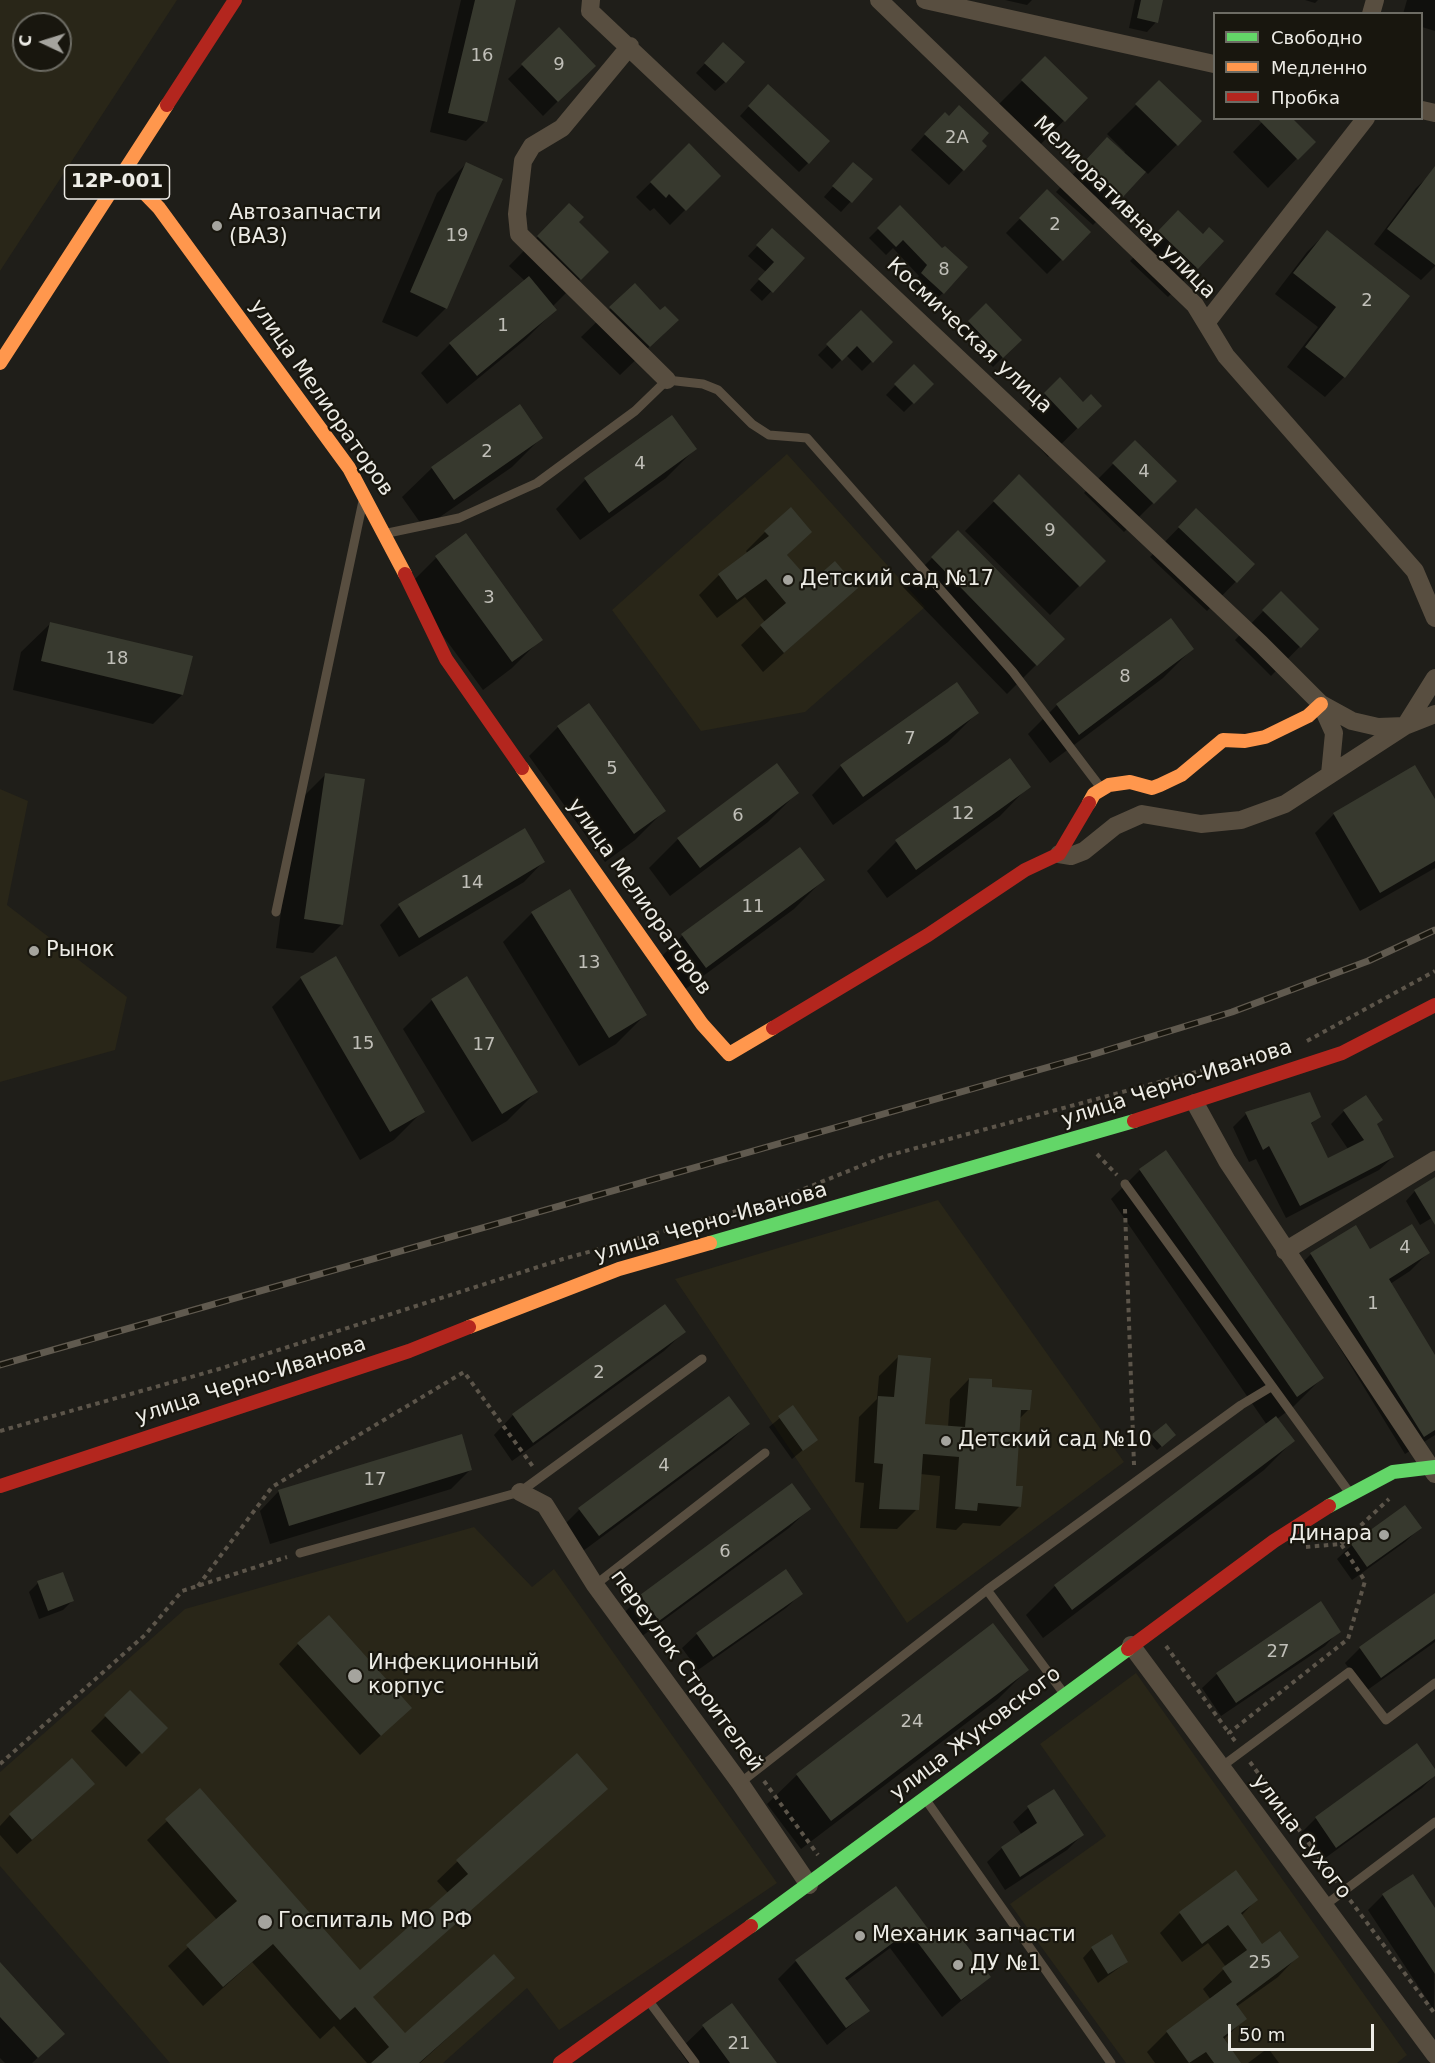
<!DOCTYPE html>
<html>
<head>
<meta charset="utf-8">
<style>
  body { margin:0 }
  #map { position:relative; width:1435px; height:2063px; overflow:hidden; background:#1f1e19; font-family:"DejaVu Sans",sans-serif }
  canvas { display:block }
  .legend { position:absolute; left:1213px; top:12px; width:210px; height:108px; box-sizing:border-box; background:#18160e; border:2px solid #6d6c64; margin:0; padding:8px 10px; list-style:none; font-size:18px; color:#edece6 }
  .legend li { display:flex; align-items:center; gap:12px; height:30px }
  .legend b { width:30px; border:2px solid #6d6c64 }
  .north { position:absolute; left:12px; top:12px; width:60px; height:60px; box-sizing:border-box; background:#18160e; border:2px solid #6d6c64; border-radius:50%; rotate:274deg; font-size:16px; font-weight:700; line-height:24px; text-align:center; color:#edece6 }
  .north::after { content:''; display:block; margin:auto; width:21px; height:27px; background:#a5a49e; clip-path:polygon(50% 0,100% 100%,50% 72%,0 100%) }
  .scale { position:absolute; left:1228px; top:2024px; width:146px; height:27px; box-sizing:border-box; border:3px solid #edece6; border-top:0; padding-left:8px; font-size:18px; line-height:21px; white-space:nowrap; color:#edece6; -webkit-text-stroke:4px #18160e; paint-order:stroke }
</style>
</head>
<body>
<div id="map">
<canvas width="1435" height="2063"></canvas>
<ul class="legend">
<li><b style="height:8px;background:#63d668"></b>Свободно</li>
<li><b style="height:8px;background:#ff974d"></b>Медленно</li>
<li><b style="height:8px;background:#b3261e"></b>Пробка</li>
</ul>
<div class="north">С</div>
<div class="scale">50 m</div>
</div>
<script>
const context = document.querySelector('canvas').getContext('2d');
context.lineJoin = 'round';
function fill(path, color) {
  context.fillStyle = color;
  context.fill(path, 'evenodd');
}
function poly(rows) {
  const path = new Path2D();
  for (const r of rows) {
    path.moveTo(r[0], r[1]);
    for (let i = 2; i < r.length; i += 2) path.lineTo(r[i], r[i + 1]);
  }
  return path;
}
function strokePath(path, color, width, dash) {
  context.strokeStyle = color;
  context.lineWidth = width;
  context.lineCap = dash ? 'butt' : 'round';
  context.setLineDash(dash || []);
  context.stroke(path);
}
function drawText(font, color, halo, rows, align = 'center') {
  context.font = font + ' "DejaVu Sans",sans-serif';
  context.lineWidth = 4.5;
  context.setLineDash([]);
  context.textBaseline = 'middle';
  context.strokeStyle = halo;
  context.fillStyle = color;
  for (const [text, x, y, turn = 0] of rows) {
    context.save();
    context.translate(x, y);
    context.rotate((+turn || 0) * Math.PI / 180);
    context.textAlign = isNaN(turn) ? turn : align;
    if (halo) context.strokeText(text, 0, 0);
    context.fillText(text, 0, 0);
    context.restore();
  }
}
fill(poly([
  [0,0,177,0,0,271],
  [24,24,60,24,60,60,24,60],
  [787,454,925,607,805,712,701,731,612,610],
  [0,789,28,801,7,905,127,997,115,1050,0,1082],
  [938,1200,1124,1462,907,1623,675,1279],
  [474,1527,532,1587,554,1569,777,1883,559,2030,527,1988,443,2063,170,2063,0,1866,0,1772,185,1609],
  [1136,1673,1407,2055,1397,2063,1126,2063,1010,1904,1106,1836,1040,1744]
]), '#292618');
fill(poly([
  [461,0,514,0,486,121,466,141,430,132],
  [1005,0,1032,0,1027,5],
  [1135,0,1161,0,1156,22,1147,32,1129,28],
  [1305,0,1318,0,1315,3],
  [1407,0,1435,0,1435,31,1422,27,1422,14,1403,14],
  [559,29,594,65,543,116,508,79],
  [714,54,725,82,715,91,696,73],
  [1045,58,1086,98,1035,150,993,110],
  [1159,82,1200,121,1148,174,1145,171,1093,225,1056,192,1107,139,1123,154,1125,152,1107,134],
  [759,95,808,163,799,172,740,116],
  [949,117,980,141,963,170,949,185,911,150,931,128],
  [1266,118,1313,142,1268,188,1233,152],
  [689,145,719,176,670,225,654,208,650,211,636,197],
  [466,164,446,308,417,337,382,322,437,193],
  [844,174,871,179,841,212,824,197],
  [1431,174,1435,177,1435,266,1421,280,1374,244,1416,188],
  [1047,191,1089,232,1047,274,1006,233],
  [569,205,577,222,607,252,552,307,555,310,526,339,447,404,421,373,450,344,525,281,509,266],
  [900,207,943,293,933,302,912,283,919,276,893,248,886,255,869,238],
  [1178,212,1203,236,1222,241,1168,297,1130,261],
  [1327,232,1408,296,1344,377,1325,397,1287,367,1318,327,1275,294,1307,252],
  [763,240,803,258,762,301,750,290,766,272,748,256],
  [635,285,660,313,677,320,620,375,581,337],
  [986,306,1020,340,993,367,959,332],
  [861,312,891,342,862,371,846,355,832,369,818,355],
  [914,366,932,384,904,412,886,395],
  [1060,379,1083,404,1100,406,1048,457,1016,423],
  [519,406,541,438,512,467,424,528,402,497,432,468],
  [1135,442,1175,481,1124,532,1084,493],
  [695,449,666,478,580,540,556,509,585,480],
  [1019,476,1104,561,1050,615,965,531],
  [1196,510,1253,564,1207,611,1150,557],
  [765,532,810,532,786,556,810,584,856,588,763,672,741,645,765,622,745,597,717,618,699,595,719,575,748,554,746,551],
  [958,532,1062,639,1007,694,903,587],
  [436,558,541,639,512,668,483,690,407,587],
  [1281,593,1317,629,1271,676,1235,640],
  [51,623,182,695,153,724,13,690,21,652],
  [1192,649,1163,678,1050,763,1028,734,1057,705],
  [977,713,948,742,833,825,812,795,841,766],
  [558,727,664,811,635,840,605,862,529,756],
  [325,775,342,924,313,953,276,948,296,804],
  [1029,786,1000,816,887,898,867,871,896,842],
  [797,793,768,822,670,896,649,868,678,839],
  [1435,802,1435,868,1360,911,1315,833,1334,814],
  [543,862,524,882,399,957,380,925,399,906],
  [823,880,794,909,676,996,653,965,682,936],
  [532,913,645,1015,616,1044,579,1066,503,942],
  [301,978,423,1111,394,1140,360,1160,272,1007],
  [432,1000,536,1092,507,1121,472,1142,403,1029],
  [1344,1111,1376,1125,1393,1157,1379,1170,1286,1218,1256,1159,1249,1162,1233,1127,1246,1114,1319,1116,1310,1125,1328,1160,1348,1149,1331,1124],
  [1140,1170,1322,1378,1293,1407,1277,1419,1293,1441,1264,1470,1043,1638,1026,1615,1055,1586,1267,1425,1111,1199],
  [1435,1187,1435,1216,1420,1225,1406,1201,1415,1191],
  [1370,1251,1428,1253,1410,1271,1390,1284,1435,1358,1435,1435,1405,1454,1293,1272,1311,1254],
  [684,1332,664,1351,512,1461,494,1435,513,1415],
  [898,1357,924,1425,948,1427,950,1399,969,1379,1028,1410,1019,1419,1014,1487,1020,1506,1000,1526,963,1523,956,1530,936,1528,940,1476,920,1474,917,1509,897,1529,860,1528,864,1483,855,1482,859,1417,877,1399,879,1376],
  [793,1407,816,1439,792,1459,769,1427],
  [748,1424,728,1443,579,1554,560,1529,579,1510],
  [1152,1436,1170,1439,1157,1450,1148,1440],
  [471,1469,451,1489,270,1544,260,1511,279,1491],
  [809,1509,789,1528,638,1639,621,1616,641,1596],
  [1420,1528,1405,1542,1352,1580,1337,1559,1352,1545],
  [38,1583,72,1601,63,1610,39,1619,29,1592],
  [801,1594,786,1608,698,1670,682,1648,697,1634],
  [1435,1594,1435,1642,1366,1691,1345,1663,1360,1648],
  [993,1625,1027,1670,998,1699,801,1849,767,1804,797,1775],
  [1339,1631,1325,1646,1221,1716,1202,1688,1217,1674],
  [298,1644,410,1708,360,1755,279,1664],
  [130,1692,165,1728,126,1767,91,1731],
  [1416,1745,1435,1775,1422,1788,1321,1861,1301,1833,1316,1818],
  [577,1755,372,1998,404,2035,513,1978,420,2063,367,2063,334,2026,320,2039,252,1962,203,2006,168,1966,217,1920,147,1840,200,1790,360,1972,448,1893,437,1881,457,1862],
  [1053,1791,1082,1835,1067,1850,1005,1890,987,1862,1002,1848,1022,1835,1013,1822,1028,1808],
  [78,1798,17,1854,0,1835,0,1826,10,1815],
  [1412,1876,1435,1910,1434,2010,1368,1910,1383,1895],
  [895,1888,938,1945,989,1977,942,2017,890,1948,846,1981,868,2011,827,2045,778,1979,796,1961],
  [1256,1900,1241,1916,1262,1946,1297,1957,1278,1977,1236,2007,1245,2019,1223,2040,1240,2063,1155,2063,1147,2052,1167,2032,1211,2000,1203,1989,1226,1967,1208,1943,1182,1962,1160,1933,1180,1913],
  [1092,1948,1127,1962,1098,1983,1083,1958],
  [0,1965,43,2053,32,2063,5,2063,0,2058],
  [732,2005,775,2063,688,2063,679,2050,703,2027],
  [1268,2048,1279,2063,1248,2063]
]), '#0007');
fill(poly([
  [475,0,516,0,487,122,448,113],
  [1141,0,1163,0,1158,23,1137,18],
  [559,27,596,66,558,102,521,64],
  [723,42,745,62,726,83,704,63],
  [1045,56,1088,98,1065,122,1021,80],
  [1159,80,1202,121,1178,146,1135,104],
  [768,84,830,141,809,164,748,106],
  [959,105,989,133,982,141,987,146,964,171,924,134,945,112,949,116],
  [1257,118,1292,118,1316,142,1298,160],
  [1107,137,1146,172,1123,197,1084,162],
  [689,143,721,176,686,211,669,194,666,198,650,182],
  [466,162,503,179,447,309,410,292],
  [853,162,873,179,852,203,832,186],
  [1435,166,1435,265,1387,229],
  [1047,189,1091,232,1063,261,1019,218],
  [569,203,584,217,579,222,609,252,581,280,537,236],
  [900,205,942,248,945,246,968,267,944,294,921,273,927,265,903,240,896,247,877,228],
  [1178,210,1203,234,1209,227,1224,241,1198,269,1158,231],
  [772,228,805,258,773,293,758,279,774,262,756,245],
  [1327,230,1410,296,1345,378,1305,347,1336,307,1293,273],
  [529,276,557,310,477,376,449,343],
  [635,283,660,310,665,306,679,320,650,347,609,307],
  [986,303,1022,340,1003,358,968,321],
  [861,310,893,342,873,363,857,346,842,361,826,344],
  [914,364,934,384,914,404,894,384],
  [1060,377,1083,402,1091,394,1102,406,1078,429,1044,393],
  [520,404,543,438,454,500,431,467],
  [672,415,697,449,609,513,584,478],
  [1135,440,1177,481,1154,504,1112,463],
  [1019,474,1106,561,1080,587,993,501],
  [791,507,812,532,787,555,811,582,835,561,858,588,784,653,760,625,786,603,766,579,737,600,718,574,769,536,764,531],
  [1196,508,1255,564,1237,583,1178,527],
  [958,530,1065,639,1037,666,931,557],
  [466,533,543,640,512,662,435,556],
  [1281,591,1319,629,1301,648,1262,610],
  [1171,618,1194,649,1079,735,1056,704],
  [50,622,193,656,183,695,41,661],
  [957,682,979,713,863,797,840,765],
  [589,703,666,811,634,834,557,726],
  [1010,758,1031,787,916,870,895,840],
  [777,763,799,793,700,868,677,838],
  [1415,765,1435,799,1435,861,1380,893,1333,813],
  [325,773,365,779,343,925,304,919],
  [525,828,545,862,419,938,398,904],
  [800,847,825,880,706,968,681,934],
  [570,889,647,1015,609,1038,531,912],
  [336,956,425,1112,390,1132,300,977],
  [467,976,538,1092,502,1114,431,999],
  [1310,1092,1321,1117,1311,1123,1328,1158,1364,1140,1343,1110,1366,1095,1383,1120,1377,1124,1394,1157,1300,1206,1269,1146,1263,1150,1245,1112],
  [1166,1150,1324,1378,1297,1397,1139,1169],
  [1435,1177,1435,1225,1414,1190],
  [1412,1224,1430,1253,1389,1279,1435,1355,1435,1430,1424,1437,1310,1253,1356,1225,1370,1249],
  [665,1304,686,1332,533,1443,512,1414],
  [898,1355,931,1358,925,1424,965,1427,969,1378,992,1379,992,1387,1032,1390,1030,1410,1021,1410,1016,1486,1023,1486,1021,1507,978,1503,977,1511,955,1509,959,1457,923,1454,919,1510,879,1509,883,1464,874,1463,878,1396,894,1397],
  [729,1396,750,1424,599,1536,578,1508],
  [793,1405,818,1440,803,1451,778,1416],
  [1276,1416,1295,1441,1072,1610,1054,1585],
  [1166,1423,1176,1435,1162,1447,1151,1435],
  [462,1434,472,1470,289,1526,278,1490],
  [792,1483,811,1509,659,1621,640,1595],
  [1405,1505,1422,1528,1367,1567,1351,1544],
  [786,1569,803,1594,713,1657,696,1633],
  [63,1572,74,1601,48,1611,37,1581],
  [1435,1593,1435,1639,1381,1678,1359,1647],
  [1321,1601,1341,1632,1236,1703,1216,1673],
  [329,1615,412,1708,381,1736,297,1643],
  [993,1623,1029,1670,831,1821,796,1774],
  [130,1690,168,1728,142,1754,104,1715],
  [1417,1743,1435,1769,1435,1776,1336,1848,1315,1817],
  [577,1753,608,1789,373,1997,405,2033,494,1954,515,1978,419,2063,371,2063,389,2047,355,2007,340,2020,273,1944,223,1987,186,1945,237,1901,165,1819,200,1788,360,1970,468,1874,456,1860],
  [72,1758,95,1784,32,1840,9,1814],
  [1054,1789,1084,1835,1020,1877,1001,1847,1037,1823,1027,1806],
  [1236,1870,1258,1900,1241,1913,1262,1944,1280,1931,1299,1957,1236,2004,1247,2019,1223,2037,1241,2063,1214,2063,1206,2052,1189,2063,1166,2031,1232,1982,1222,1968,1247,1950,1228,1925,1202,1944,1179,1912],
  [1413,1874,1435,1908,1435,1974,1382,1894],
  [896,1886,938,1942,955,1930,991,1977,961,2000,909,1931,845,1978,870,2011,846,2028,795,1960],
  [1112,1934,1128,1962,1108,1974,1091,1947],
  [0,1962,65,2034,38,2058,0,2017],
  [732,2003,777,2063,730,2063,702,2025]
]), '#37392e');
strokePath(poly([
  [1307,1041,1435,971],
  [1097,1154,1117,1175],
  [779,1199,883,1157,1288,1047],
  [1125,1209,1134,1465],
  [0,1431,219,1369,563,1259,751,1207],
  [1341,1544,1389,1499],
  [198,1586,272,1487,464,1372,534,1468],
  [1166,1646,1229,1733],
  [1235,1741,1229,1733,1348,1639,1365,1581,1341,1544,1306,1547],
  [1250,1762,1337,1882],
  [0,1764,145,1635,182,1591,287,1557],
  [764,1781,818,1855],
  [1350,1900,1435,2014]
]), '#5c554a', 4, [4.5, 4.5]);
strokePath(poly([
  [388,533,459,518,537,483,635,411,667,380,703,384,718,390,752,424,769,435,807,438,1013,672,1101,788],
  [276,912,363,501],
  [1125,1184,1349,1492],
  [300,1553,520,1492,702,1359],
  [595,1585,765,1453],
  [987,1590,1241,1405,1271,1387],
  [1221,1767,1349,1672,1386,1720,1435,1683],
  [740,1783,987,1590,1065,1695],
  [926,1800,1111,2063],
  [1324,1906,1435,1822],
  [648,2000,695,2063]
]), '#584e40', 9);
strokePath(poly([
  [591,0,590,11,1261,644,1321,704,1334,733,1330,774],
  [879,0,1195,305,1226,356,1415,571,1435,618],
  [925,0,1214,64],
  [1371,14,1375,0],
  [630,46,562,128,532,146,523,161,517,214,519,234,667,380],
  [1422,110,1435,113],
  [1206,323,1366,118],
  [1321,704,1352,721,1378,727,1405,726,1435,714],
  [1059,854,1071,856,1084,851,1115,826,1142,814,1201,824,1241,820,1285,804,1405,726,1435,678],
  [1195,1103,1227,1161,1435,1474],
  [1285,1251,1435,1160],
  [520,1492,545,1505,595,1585,740,1783,809,1885],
  [1131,1645,1435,2055]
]), '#584e40', 18);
strokePath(poly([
  [710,1243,1134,1121],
  [1329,1506,1393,1472,1435,1467],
  [751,1926,1128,1649]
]), '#63d668', 14);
strokePath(poly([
  [124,172,159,208,349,468,405,574],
  [0,363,167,105],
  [522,768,702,1024,729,1054,773,1028],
  [1089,803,1094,794,1109,785,1130,782,1152,788,1160,785,1181,775,1223,740,1245,741,1265,737,1308,716,1321,704],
  [469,1327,619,1269,710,1243]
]), '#ff974d', 14);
strokePath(poly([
  [167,105,235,0],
  [405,574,446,659,522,768],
  [773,1028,928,935,1025,870,1059,854,1089,803],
  [1134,1121,1342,1053,1435,1005],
  [0,1486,409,1351,469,1327],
  [1128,1649,1274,1541,1329,1506],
  [560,2063,751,1926]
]), '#b3261e', 14);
const rail = poly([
  [0,1365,1091,1055,1232,1012,1368,961,1435,930]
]);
strokePath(rail, '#605a4f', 7);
strokePath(rail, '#18160e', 4.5, [14]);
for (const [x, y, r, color] of [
  [217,226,6,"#a5a49e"],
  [788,580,6,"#a5a49e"],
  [34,951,6,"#a5a49e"],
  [946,1441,6,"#a5a49e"],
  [1384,1535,6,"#a5a49e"],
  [355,1676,8,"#a5a49e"],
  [265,1922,8,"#a5a49e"],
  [860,1936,6,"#a5a49e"],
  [958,1965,6,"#a5a49e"]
]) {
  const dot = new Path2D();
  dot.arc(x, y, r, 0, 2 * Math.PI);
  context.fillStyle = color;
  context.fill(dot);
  strokePath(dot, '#18160e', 2);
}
drawText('18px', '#c0bfb8', null, [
  ["16",482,56],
  ["9",559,65],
  ["2А",957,138],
  ["2",1055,225],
  ["19",457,236],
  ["8",944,270],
  ["2",1367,301],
  ["1",503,326],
  ["2",487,452],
  ["4",640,464],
  ["4",1144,472],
  ["9",1050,531],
  ["3",489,598],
  ["18",117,659],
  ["8",1125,677],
  ["7",910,739],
  ["5",612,769],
  ["12",963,814],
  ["6",738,816],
  ["14",472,883],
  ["11",753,907],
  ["13",589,963],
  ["15",363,1044],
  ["17",484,1045],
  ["4",1405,1248],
  ["1",1373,1304],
  ["2",599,1373],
  ["4",664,1466],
  ["17",375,1480],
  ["6",725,1552],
  ["27",1278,1652],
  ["24",912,1722],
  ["25",1260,1963],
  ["21",739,2044]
]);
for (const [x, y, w] of [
  [117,182,105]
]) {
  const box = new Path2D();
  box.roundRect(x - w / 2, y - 17, w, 34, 4.5);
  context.fillStyle = '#18160e';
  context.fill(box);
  strokePath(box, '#edece6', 1.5);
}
drawText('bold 20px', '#edece6', null, [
  ["12Р-001",117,182]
]);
drawText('21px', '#edece6', '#18160e', [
  ["Мелиоративная улица",1124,208,45],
  ["Космическая улица",969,336,43],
  ["улица Мелиораторов",321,398,55],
  ["улица Мелиораторов",639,897,55],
  ["улица Черно-Иванова",1177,1084,-18],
  ["улица Черно-Иванова",711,1223,-16],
  ["улица Черно-Иванова",251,1381,-18],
  ["переулок Строителей",686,1671,54],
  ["улица Жуковского",976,1734,-37],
  ["улица Сухого",1301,1837,53]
]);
drawText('21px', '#edece6', '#18160e', [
  ["Автозапчасти",229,214],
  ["(ВАЗ)",229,238],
  ["Детский сад №17",800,580],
  ["Рынок",46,951],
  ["Детский сад №10",958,1441],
  ["Динара",1372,1535,"right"],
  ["Инфекционный",368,1664],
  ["корпус",368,1688],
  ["Госпиталь МО РФ",278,1922],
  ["Механик запчасти",872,1936],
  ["ДУ №1",970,1965]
], 'left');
</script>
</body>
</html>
